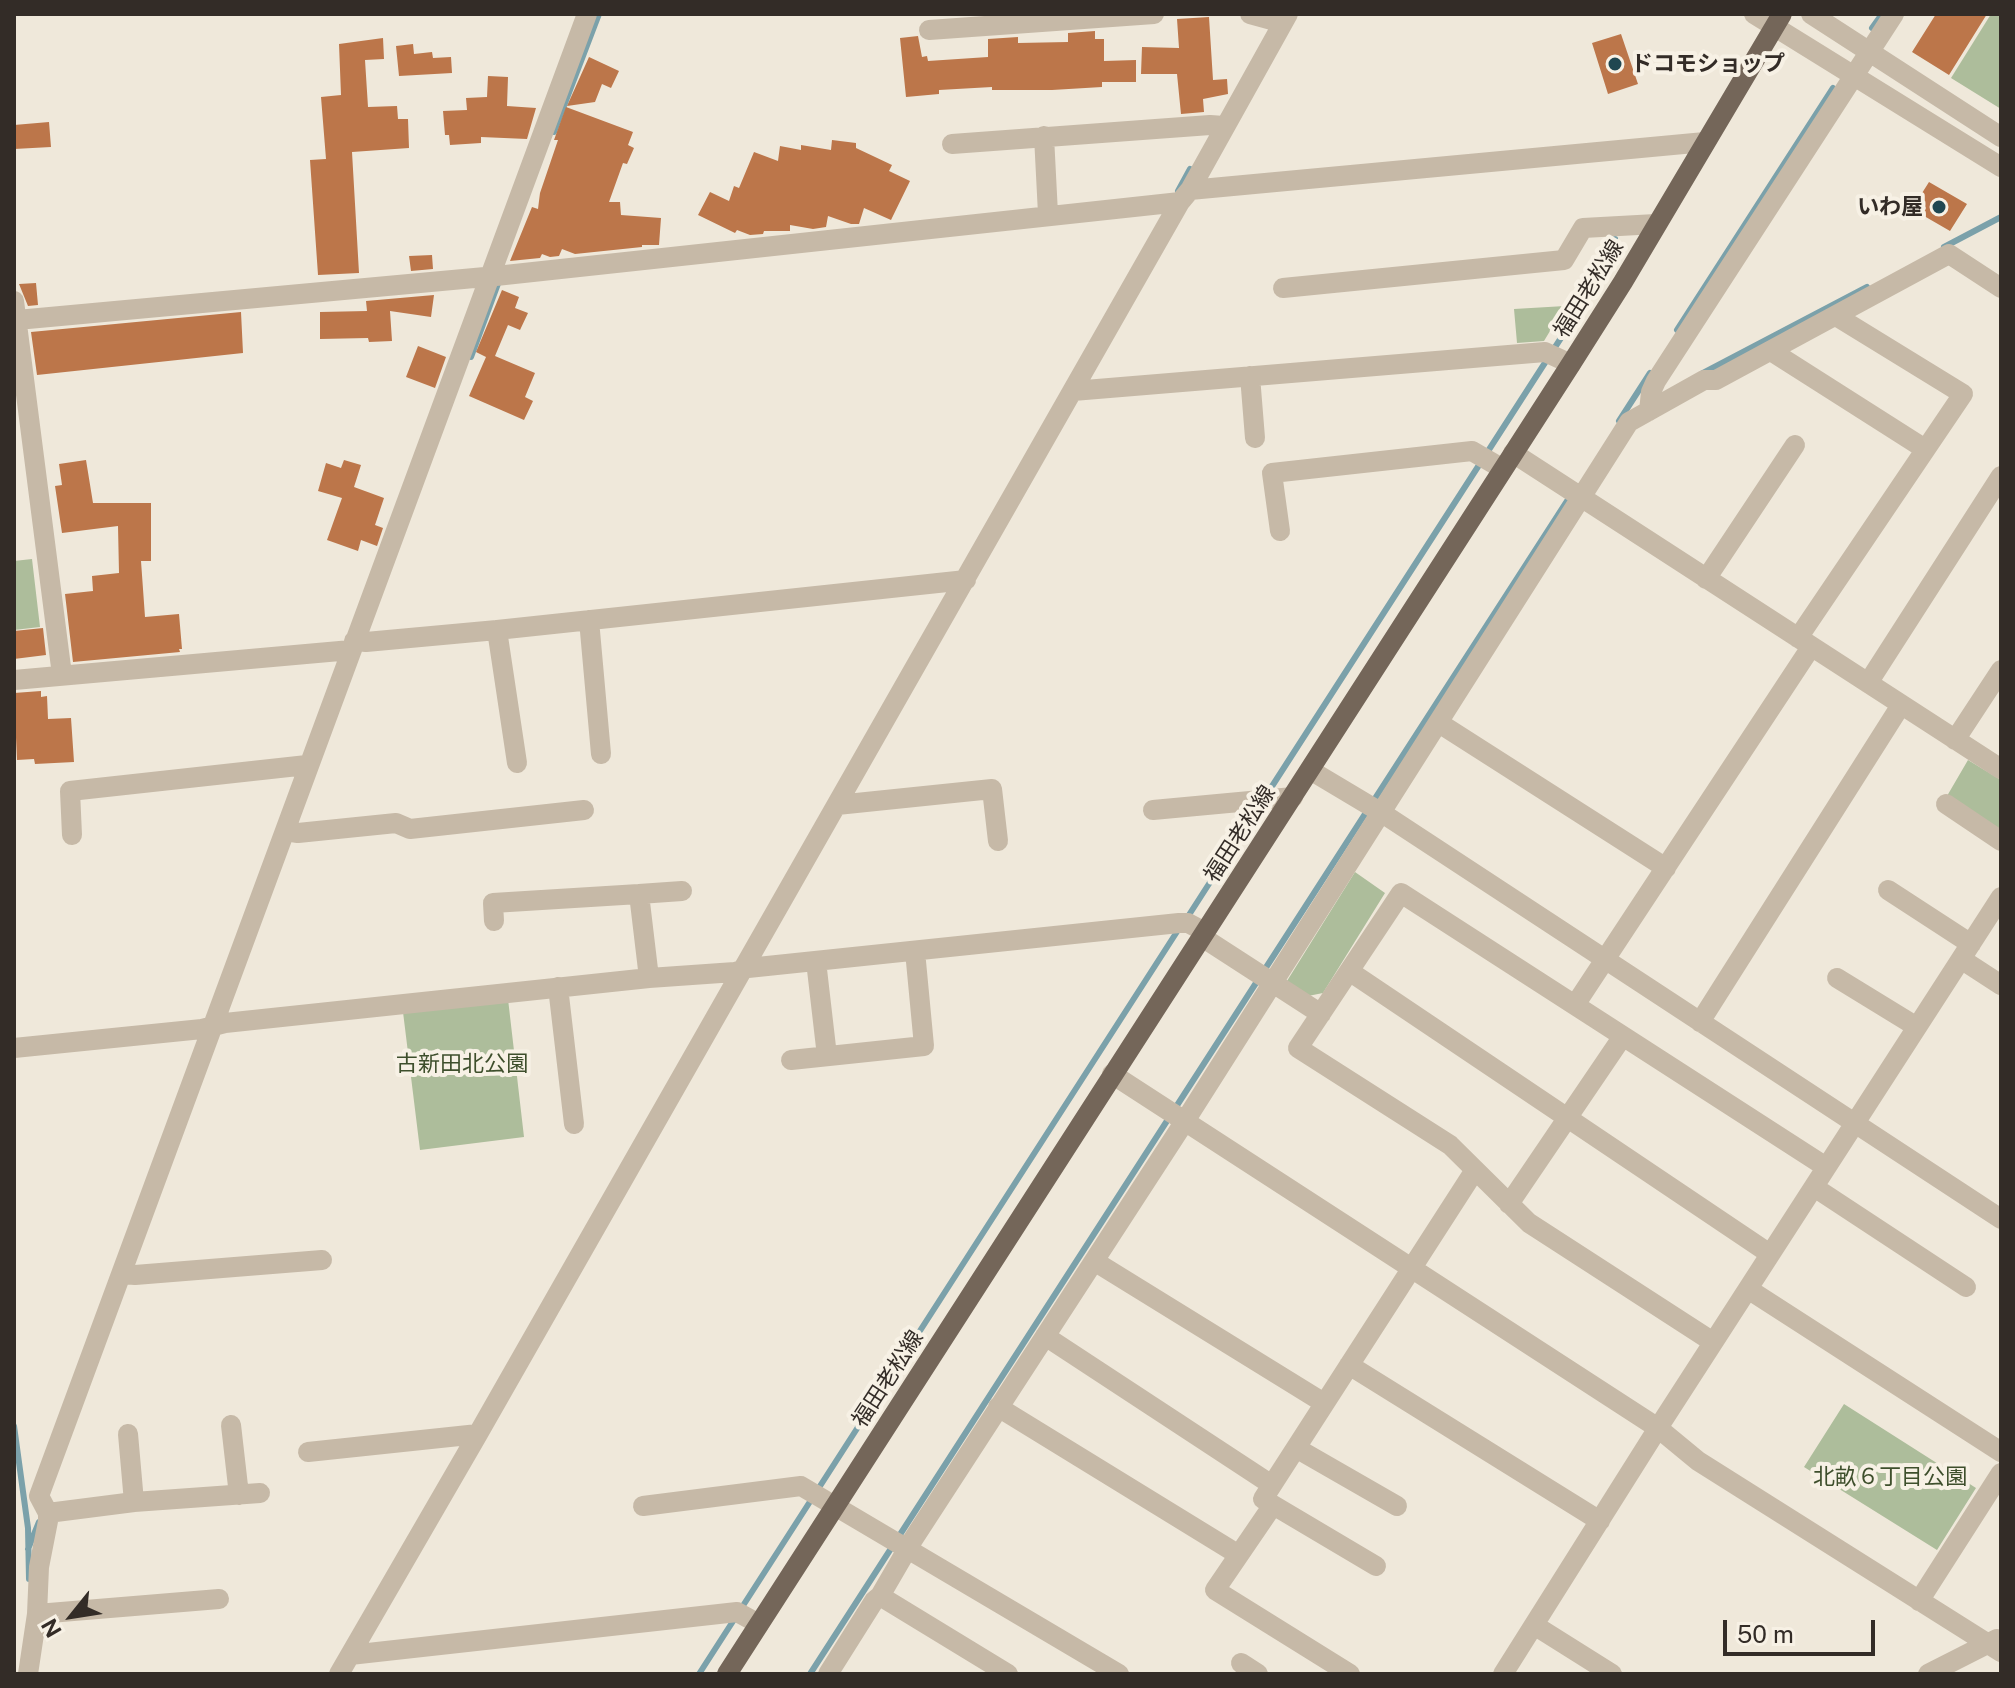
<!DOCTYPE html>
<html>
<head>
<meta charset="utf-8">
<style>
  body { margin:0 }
  #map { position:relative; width:2015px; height:1688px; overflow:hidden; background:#efe8da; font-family:"Public Sans",sans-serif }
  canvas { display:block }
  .frame { position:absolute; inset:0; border:16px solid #332c27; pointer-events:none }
  .north { position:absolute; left:32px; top:1576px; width:80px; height:80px; -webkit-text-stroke:6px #f7f1e5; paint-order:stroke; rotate:240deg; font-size:22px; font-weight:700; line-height:32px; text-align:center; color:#332c27 }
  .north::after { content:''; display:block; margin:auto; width:28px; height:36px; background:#332c27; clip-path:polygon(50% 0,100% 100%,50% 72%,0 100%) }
  .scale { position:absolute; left:1723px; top:1620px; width:152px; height:36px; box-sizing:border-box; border:4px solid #332c27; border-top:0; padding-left:10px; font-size:24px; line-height:28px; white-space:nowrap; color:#332c27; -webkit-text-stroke:6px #f7f1e5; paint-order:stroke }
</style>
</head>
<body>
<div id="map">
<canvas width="2015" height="1688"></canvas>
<div class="frame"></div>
<div class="north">N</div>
<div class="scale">50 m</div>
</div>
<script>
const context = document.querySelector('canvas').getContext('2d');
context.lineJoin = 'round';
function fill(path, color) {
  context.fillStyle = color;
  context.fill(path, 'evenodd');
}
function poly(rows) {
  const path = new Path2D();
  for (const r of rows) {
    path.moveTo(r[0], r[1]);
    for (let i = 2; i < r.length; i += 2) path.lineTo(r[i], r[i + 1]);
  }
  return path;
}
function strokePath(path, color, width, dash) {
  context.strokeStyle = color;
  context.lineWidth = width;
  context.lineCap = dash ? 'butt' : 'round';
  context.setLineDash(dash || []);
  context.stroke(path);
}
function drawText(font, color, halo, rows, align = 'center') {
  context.font = font + ' "Public Sans","Noto Sans JP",sans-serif';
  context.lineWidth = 8;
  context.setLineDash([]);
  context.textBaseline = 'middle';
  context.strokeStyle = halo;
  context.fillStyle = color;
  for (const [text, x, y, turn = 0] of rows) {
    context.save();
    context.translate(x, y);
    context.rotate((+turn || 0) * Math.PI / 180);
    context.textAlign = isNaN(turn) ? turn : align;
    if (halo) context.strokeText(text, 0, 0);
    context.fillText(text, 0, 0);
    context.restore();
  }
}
fill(poly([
  [1991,14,2001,16,2001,109,1951,78],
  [1565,306,1544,341,1517,343,1514,309],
  [32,559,40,627,14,630,14,561],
  [1968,760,2001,780,2001,832,1947,796],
  [1355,872,1385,893,1323,993,1308,996,1287,981],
  [508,999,524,1137,420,1150,403,1012],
  [1844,1404,1976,1488,1937,1550,1804,1467]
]), '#adbd9b');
strokePath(poly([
  [1872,28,1882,14],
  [554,132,599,14],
  [1178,191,1190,169],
  [1944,247,2001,217],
  [1677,330,1833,88],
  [471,357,499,281],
  [1703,373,1867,287],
  [1619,421,1650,373],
  [1267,794,1608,265,1615,239],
  [1187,918,1261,803],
  [14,1426,28,1528,29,1579],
  [28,1549,39,1522],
  [699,1674,1180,927],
  [810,1674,1569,498]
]), '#7ba1aa', 6);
fill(poly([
  [1936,14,1987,14,1949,75,1912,52],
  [1209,17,1213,80,1227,79,1228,94,1203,99,1204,112,1181,114,1177,74,1141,74,1142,47,1179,48,1177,19],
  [1095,31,1095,39,1104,39,1104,61,1136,60,1136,82,1102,82,1102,87,1052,90,992,90,992,87,939,90,939,94,906,97,900,38,918,36,922,57,927,56,928,61,988,57,988,39,1018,37,1018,43,1068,42,1068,33],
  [1621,34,1638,84,1608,94,1592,43],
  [383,38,384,59,365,60,368,107,397,106,398,119,408,119,409,148,352,152,359,273,318,275,310,160,326,159,321,97,341,95,339,44],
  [413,44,414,54,432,52,433,58,451,57,452,73,399,76,396,46],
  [589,57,619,71,611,88,602,84,595,102,567,106],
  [488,76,508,77,507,106,536,108,527,139,481,137,481,143,450,145,449,135,445,135,443,111,467,110,466,98,487,97],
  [566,107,633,132,628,145,634,148,627,164,623,163,609,202,620,202,621,215,661,218,659,245,642,245,642,247,575,254,562,249,559,256,550,257,542,254,540,258,510,261,532,207,538,209,540,193,558,140,554,140],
  [49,122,51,147,14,149,14,125],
  [832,140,856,143,856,148,892,165,889,171,910,181,891,220,864,208,859,224,851,224,828,216,826,227,813,229,790,225,790,231,764,231,763,234,750,235,737,230,735,233,698,215,710,192,729,201,734,186,739,188,754,152,778,161,780,146,801,150,801,145,831,150],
  [1929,182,1967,204,1950,231,1912,209],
  [432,255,433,269,411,271,409,256],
  [36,283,38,305,28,306,19,284],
  [502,290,519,297,515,308,528,313,520,330,508,325,495,356,535,373,525,397,533,401,524,420,469,396,486,357,476,352],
  [434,295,431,317,390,311,392,341,369,342,368,338,320,339,320,312,367,311,366,301],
  [241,312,243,353,37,375,31,332],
  [418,346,446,357,435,388,406,377],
  [86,460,93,503,151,503,151,561,141,561,145,617,179,614,182,649,179,649,180,652,73,662,65,594,93,591,92,576,119,573,118,526,62,533,55,486,62,485,59,464],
  [344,460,361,465,354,487,384,498,375,525,383,528,377,546,361,540,358,551,327,540,342,498,318,491,326,463,341,468],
  [43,628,46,655,14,659,14,631],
  [41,691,41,697,47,696,48,719,71,718,74,762,35,764,34,759,17,760,14,693]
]), '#bc764a');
strokePath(poly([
  [1250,14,1283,23],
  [1754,14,2001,167],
  [1811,14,2001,137],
  [929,30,1154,14],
  [1044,136,1048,214],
  [952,144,1210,125,1224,126],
  [1190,190,1705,142],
  [1283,288,1564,260,1583,228,1656,224],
  [14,301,62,675],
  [17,320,496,276,1180,202],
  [1771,351,1925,449],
  [1250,376,1255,438],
  [1073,391,1545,352,1571,364],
  [1649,411,1651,392,1656,381,1894,14],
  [1513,453,2001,769],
  [1280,531,1272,473,1472,451,1503,469],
  [1706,579,1795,445],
  [589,620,601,754],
  [497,630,517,763],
  [1798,638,1963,394,1836,316],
  [354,641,366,642,497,630,966,580],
  [14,680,351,650],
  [1868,683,2001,476],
  [1439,723,1666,868],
  [1955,740,2001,670],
  [1310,770,1382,813,2001,1219],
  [1946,804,2001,841],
  [837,805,992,789,998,841],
  [1153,810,1293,797],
  [285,831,298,833,396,823,410,829,584,810],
  [72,835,70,791,307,765],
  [1888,890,1971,944],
  [639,894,682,891],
  [494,921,493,903,639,894,649,978],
  [1202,937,1321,1014],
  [1961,959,2001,985],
  [816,961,827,1056],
  [1349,971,1770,1254],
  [1837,978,1917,1027],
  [558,987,574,1124],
  [1575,1005,1811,647],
  [1700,1022,1901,705],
  [14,1048,202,1029,225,1023,649,978,735,972,748,968,1179,923,1188,923,1205,932],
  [791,1060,924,1046,915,951],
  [1112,1074,1658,1428,1698,1461,2001,1652],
  [1814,1187,1966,1287],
  [1509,1204,1623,1036],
  [1094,1261,1324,1403],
  [122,1274,135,1275,322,1260],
  [1748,1289,2001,1452],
  [1045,1336,1272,1485],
  [1713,1342,1529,1223,1450,1145,1298,1048,1401,893,1826,1167],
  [1349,1365,1600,1521],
  [998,1407,1239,1555],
  [231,1425,239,1495],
  [128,1434,134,1502],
  [1296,1448,1397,1506],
  [308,1452,478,1434],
  [1273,1505,1215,1590,1350,1674],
  [643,1506,801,1486,1119,1674],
  [48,1513,134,1502,260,1493],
  [1376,1566,1263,1499,1475,1170],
  [880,1596,1008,1674],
  [1919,1601,2001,1473],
  [37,1614,219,1599],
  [1534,1625,1612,1674],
  [350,1655,737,1612,759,1624],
  [1241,1663,1258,1674],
  [28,1674,37,1614,39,1567,48,1521,48,1513,39,1496,587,14],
  [339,1674,478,1434,1180,202,1190,190,1288,14],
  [828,1674,874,1601,880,1596,912,1541,1185,1121,1629,422,1704,380,1716,380,1949,254,2001,288],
  [1503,1674,1658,1428,2001,897],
  [1928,1674,1997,1639]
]), '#c6b9a7', 20);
strokePath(poly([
  [727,1674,1571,364,1623,282,1782,14]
]), '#746659', 20);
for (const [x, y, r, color] of [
  [1615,64,8,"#204751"],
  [1939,207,8,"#204751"]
]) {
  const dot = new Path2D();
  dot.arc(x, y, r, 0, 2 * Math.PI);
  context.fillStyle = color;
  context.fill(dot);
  strokePath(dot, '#f7f1e5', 3);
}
drawText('bold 22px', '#332c27', '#f7f1e5', [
  ["ドコモショップ",1631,64],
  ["いわ屋",1923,207,"right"]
], 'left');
drawText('22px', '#332c27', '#f7f1e5', [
  ["福田老松線",1589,289,-58],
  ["福田老松線",1240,834,-57],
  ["福田老松線",888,1379,-57]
]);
drawText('22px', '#3e4f2c', '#f7f1e5', [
  ["古新田北公園",462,1064],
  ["北畝６丁目公園",1890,1477]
]);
</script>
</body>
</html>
